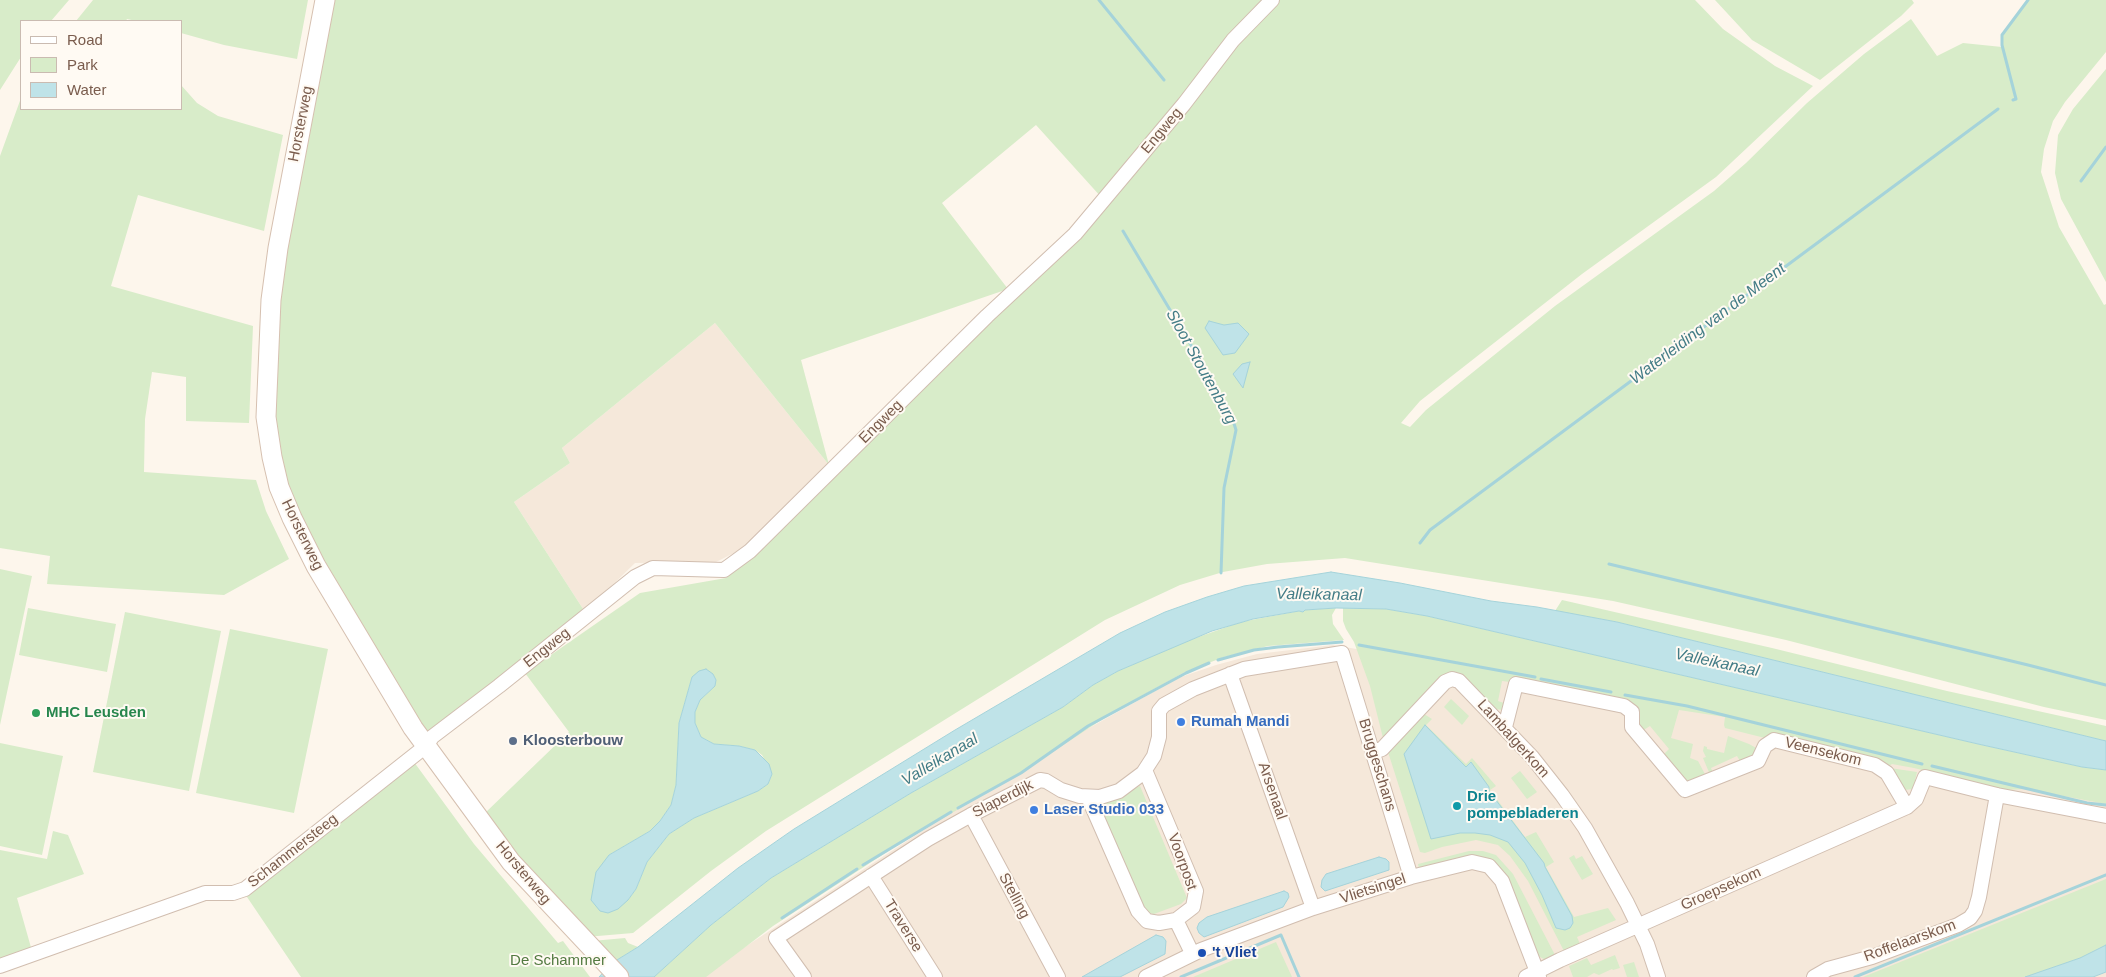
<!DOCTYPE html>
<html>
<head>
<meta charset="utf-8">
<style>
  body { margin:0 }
  #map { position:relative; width:2106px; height:977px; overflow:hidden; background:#fdf6ec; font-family:Arial,sans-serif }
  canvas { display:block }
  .legend { position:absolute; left:20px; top:20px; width:162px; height:90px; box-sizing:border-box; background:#fffaf3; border:1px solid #cabbb1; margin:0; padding:6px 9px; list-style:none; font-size:15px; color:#7a5c4d }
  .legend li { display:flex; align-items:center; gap:10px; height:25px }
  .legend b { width:25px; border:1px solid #cabbb1 }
</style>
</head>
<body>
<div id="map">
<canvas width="2106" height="977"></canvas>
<ul class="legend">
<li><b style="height:6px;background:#fff"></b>Road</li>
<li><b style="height:14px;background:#d8ecc9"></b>Park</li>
<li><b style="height:14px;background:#bfe3e8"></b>Water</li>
</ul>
</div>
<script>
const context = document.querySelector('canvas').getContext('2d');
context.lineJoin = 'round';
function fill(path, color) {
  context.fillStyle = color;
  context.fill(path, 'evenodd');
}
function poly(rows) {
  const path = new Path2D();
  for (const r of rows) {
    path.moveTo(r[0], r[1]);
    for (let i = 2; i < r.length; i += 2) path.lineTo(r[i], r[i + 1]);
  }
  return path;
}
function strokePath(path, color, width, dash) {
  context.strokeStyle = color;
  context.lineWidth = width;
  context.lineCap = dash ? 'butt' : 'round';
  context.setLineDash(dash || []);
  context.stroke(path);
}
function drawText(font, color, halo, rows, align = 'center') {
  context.font = font + ' Arial,sans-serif';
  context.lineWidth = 4;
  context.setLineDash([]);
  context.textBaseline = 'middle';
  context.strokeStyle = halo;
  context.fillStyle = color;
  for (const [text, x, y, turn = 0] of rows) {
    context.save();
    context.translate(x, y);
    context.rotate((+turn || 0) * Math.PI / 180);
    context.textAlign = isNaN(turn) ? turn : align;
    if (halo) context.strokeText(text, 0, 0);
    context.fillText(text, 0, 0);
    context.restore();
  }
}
fill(poly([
  [715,323,829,465,744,548,716,562,635,563,585,612,514,502,570,463,562,448],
  [1333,645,2106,777,2106,977,699,977,942,818,1050,750,1178,678,1216,665,1257,654]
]), '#f5e8da');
fill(poly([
  [0,0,69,0,51,21,21,21,21,57,0,90],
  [93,0,308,0,297,59,224,45,181,33,181,21,136,21,127,19,126,21,76,21],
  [331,0,1267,0,1102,198,1036,125,942,203,1008,289,801,360,829,465,715,323,562,448,570,463,514,502,585,612,433,733,422,731,294,513,272,428,283,249],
  [1277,0,1695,0,1723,29,1775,66,1813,86,1716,177,1582,274,1420,401,1401,423,1410,427,1426,410,1555,306,1714,191,1746,163,1807,103,1864,54,1911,19,1937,56,1963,43,2002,47,2002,35,2027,0,2106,0,2106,52,2065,102,2053,121,2044,149,2041,172,2059,227,2104,305,2106,304,2106,720,2044,707,1786,640,1613,601,1345,558,1267,564,1223,572,1180,585,1105,620,766,831,711,871,633,933,586,937,484,814,569,732,525,673,640,593,726,578,1047,262],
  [713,674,716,680,715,686,700,700,695,712,695,723,701,737,714,744,739,746,755,750,762,755,772,774,768,784,758,791,694,818,669,834,647,862,636,889,628,900,609,855,650,831,660,821,671,805,676,785,679,723,692,677],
  [1715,0,1912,0,1914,3,1901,16,1820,80,1752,40],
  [2106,69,2106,282,2061,199,2055,173,2058,135,2073,109],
  [181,85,197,103,218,116,283,135,264,231,138,195,111,286,253,326,249,423,186,421,186,377,152,372,145,419,144,472,256,480,266,511,289,559,224,595,47,584,50,556,0,548,0,156,21,98,21,109,181,109],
  [0,569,32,576,0,725],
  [1562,600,1772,648,1947,691,2106,726,2106,741,1617,622,1555,611],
  [28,608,116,624,107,672,19,655],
  [1336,608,1332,615,1333,624,1344,640,1268,646,1224,657,1185,672,1118,709,1036,763,893,848,773,926,706,977,654,977,711,925,771,878,911,793,1063,707,1093,685,1118,671,1187,641,1241,622,1299,611,1303,612,1305,610],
  [1343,608,1386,609,1427,616,1978,744,2082,767,2106,770,2106,804,2026,789,2004,790,1914,768,1892,764,1889,766,1886,763,1859,755,1769,739,1725,728,1724,725,1725,717,1679,710,1671,738,1693,744,1690,758,1698,761,1707,778,1686,784,1662,756,1669,749,1650,726,1642,731,1638,726,1637,711,1511,677,1510,682,1502,681,1498,701,1507,704,1503,710,1494,709,1459,676,1384,742,1370,686,1354,642,1346,629,1343,621],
  [125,612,221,631,189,791,93,772],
  [230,629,328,649,294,813,196,793],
  [1451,699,1469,716,1462,725,1444,707],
  [1424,714,1432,719,1426,725,1466,764,1472,758,1496,786,1490,790,1525,837,1536,832,1554,862,1546,867,1574,917,1608,908,1616,920,1577,937,1580,944,1564,951,1528,881,1510,856,1498,845,1476,840,1442,847,1425,853,1420,852,1388,752],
  [1728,736,1749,744,1758,749,1756,755,1741,763,1737,756,1711,768,1714,775,1711,777,1703,758,1706,757,1703,751,1704,746,1707,747,1707,749,1724,753],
  [0,743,63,756,42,855,0,846],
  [414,762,474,844,558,943,563,941,590,977,301,977,245,894],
  [1890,768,1917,772,1913,789,1904,790],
  [1520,771,1537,792,1527,799,1511,778],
  [1140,786,1187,898,1181,904,1154,914,1149,913,1145,909,1099,804],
  [53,831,68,835,84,874,17,898,32,951,0,962,0,850,47,859],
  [1469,851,1483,851,1496,855,1513,874,1555,955,1546,960,1540,957,1534,950,1508,880,1499,867,1489,859,1419,869,1418,864],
  [1574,855,1576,859,1582,856,1593,874,1582,880,1569,858],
  [2106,879,2106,945,2080,958,2025,977,1863,977],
  [625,938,628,943,638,947,612,963,592,941],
  [1276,942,1292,977,1193,977],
  [1615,955,1620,968,1613,970,1612,969,1599,975,1594,973,1587,977,1573,977,1569,966,1587,958,1591,965],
  [1634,962,1639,977,1627,977,1623,965]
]), '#d8ecc9');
const water = poly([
  [1209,321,1224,325,1238,323,1249,334,1235,353,1223,355,1205,328,1209,321],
  [1250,362,1243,388,1233,374,1242,364,1250,362],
  [1331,572,1400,583,1491,601,1537,607,1617,622,2106,741,2106,770,2082,767,1978,744,1427,616,1386,609,1336,608,1305,610,1303,612,1299,611,1253,619,1212,631,1118,671,1093,685,1063,707,911,793,771,878,711,925,654,977,599,977,612,963,638,947,738,868,794,829,955,730,1120,633,1165,612,1207,597,1244,586,1331,572],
  [706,669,713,674,716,680,715,686,700,700,695,712,695,723,701,737,714,744,739,746,755,750,769,764,772,774,768,784,758,791,694,818,669,834,647,862,636,889,628,900,618,909,608,913,600,911,591,900,596,872,609,855,650,831,660,821,671,805,676,785,679,723,692,677,699,671,706,669],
  [1425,725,1466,767,1471,762,1489,787,1489,791,1544,863,1545,867,1572,916,1573,923,1570,928,1565,930,1556,928,1542,895,1525,863,1508,842,1490,835,1475,833,1460,833,1431,839,1404,754,1425,725],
  [1379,857,1386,859,1389,862,1389,870,1325,891,1321,887,1322,880,1326,874,1379,857],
  [1284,891,1288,893,1289,897,1283,907,1204,937,1199,933,1197,928,1199,923,1207,917,1284,891],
  [1156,935,1163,937,1166,941,1165,954,1120,977,1082,977,1156,935],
  [2106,945,2106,972,2093,977,2025,977,2080,958,2106,945]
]);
fill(water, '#bfe3e8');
strokePath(water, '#a5d3da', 1);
strokePath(poly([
  [1099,0,1164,80],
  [2013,100,2016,99,2002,45,2002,35,2028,0],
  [2081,181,2106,147],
  [1123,231,1213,382,1231,414,1236,430,1224,488,1221,573],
  [1420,543,1430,530,1998,109],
  [1609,564,2028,665,2106,685],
  [1359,645,1535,677],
  [1218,660,1254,650,1278,647,1342,642],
  [1541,679,1611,692],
  [1625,695,1687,706,1922,764],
  [1932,766,2087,803,2106,805],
  [958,808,1021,773,1088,726,1186,673,1209,663],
  [863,865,951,812],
  [782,918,857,869],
  [1181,977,1281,935,1299,977],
  [1855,977,2106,875]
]), '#a5d3da', 3);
const street = poly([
  [1230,674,1313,908],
  [1505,727,1516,684,1624,706,1632,712,1632,727,1685,790,1758,761,1765,746,1774,740,1875,765,1887,773,1907,807,1916,799,1925,777,1997,795,2106,816],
  [1373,752,1382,749,1445,682,1452,679,1459,681,1532,757,1562,795,1585,828,1627,903,1647,944,1658,977],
  [1088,797,1138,911,1147,921,1159,923,1176,920,1193,907,1196,891,1145,770],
  [971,815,1058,977],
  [871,876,935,977],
  [1176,920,1192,953],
  [0,966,205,893,233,893,245,889,426,746,432,737,499,686,635,577,653,568,724,570,750,551,987,316,1075,234,1184,104,1233,40,1272,0],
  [804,977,776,938,928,839,971,815,1040,780,1046,781,1061,790,1080,796,1100,797,1119,791,1143,773,1154,756,1159,737,1159,711,1164,705,1193,689,1244,669,1342,653,1411,877],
  [1146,977,1201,950,1313,908,1411,877,1472,862,1489,866,1502,881,1539,977],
  [1526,977,1560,960,1907,807],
  [1814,977,1828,969,1872,957,1958,925,1970,918,1975,911,1979,897,1997,795]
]);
const secondary = poly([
  [325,0,278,248,271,300,266,417,272,457,279,487,292,518,316,566,413,728,511,862,619,977]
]);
strokePath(street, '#d1beb0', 16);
strokePath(secondary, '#d6c0b0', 21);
strokePath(street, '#fff', 14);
strokePath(secondary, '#fff', 19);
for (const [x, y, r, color] of [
  [36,713,5,"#2e9e5b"],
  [1181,722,5,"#3f7fe0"],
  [513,741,5,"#5c6f8a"],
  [1457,806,5,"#0f9aa8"],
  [1034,810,5,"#3f7fe0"],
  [1202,953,5,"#1a4fb4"]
]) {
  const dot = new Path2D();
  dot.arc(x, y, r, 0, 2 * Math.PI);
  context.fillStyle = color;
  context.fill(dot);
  strokePath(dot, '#fffaf3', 2);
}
drawText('15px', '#7a5c4d', '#fffaf3', [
  ["Horsterweg",301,124,-79],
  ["Engweg",1162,131,-50],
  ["Engweg",881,422,-45],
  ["Horsterweg",302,535,64],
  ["Engweg",547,648,-38],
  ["Lambalgerkom",1513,739,48],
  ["Veensekom",1823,752,14],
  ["Bruggeschans",1377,765,73],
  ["Arsenaal",1272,791,71],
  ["Slaperdijk",1003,799,-27],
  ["Schammersteeg",293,851,-38],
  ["Voorpost",1182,862,70],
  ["Horsterweg",523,873,50],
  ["Vlietsingel",1373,889,-18],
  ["Groepsekom",1721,889,-24],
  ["Stelling",1014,896,62],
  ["Traverse",903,926,58],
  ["Roffelaarskom",1910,941,-20]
]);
drawText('bold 15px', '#27864d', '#fffaf3', [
  ["MHC Leusden",46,713]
], 'left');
drawText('bold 15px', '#366cbe', '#fffaf3', [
  ["Rumah Mandi",1191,722],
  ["Laser Studio 033",1044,810]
], 'left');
drawText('bold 15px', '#4e5e75', '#fffaf3', [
  ["Kloosterbouw",523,741]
], 'left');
drawText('bold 15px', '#0d838f', '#fffaf3', [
  ["Drie",1467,797],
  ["pompebladeren",1467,814]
], 'left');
drawText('bold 15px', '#164399', '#fffaf3', [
  ["'t Vliet",1212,953]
], 'left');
drawText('15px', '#537a41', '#fffaf3', [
  ["De Schammer",558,961]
]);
drawText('italic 16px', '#437c86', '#fffaf3', [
  ["Waterleiding van de Meent",1708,324,-37],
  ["Sloot Stoutenburg",1201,367,61],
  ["Valleikanaal",1319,595,1],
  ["Valleikanaal",1717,663,12],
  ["Valleikanaal",940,760,-31]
]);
</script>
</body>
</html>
